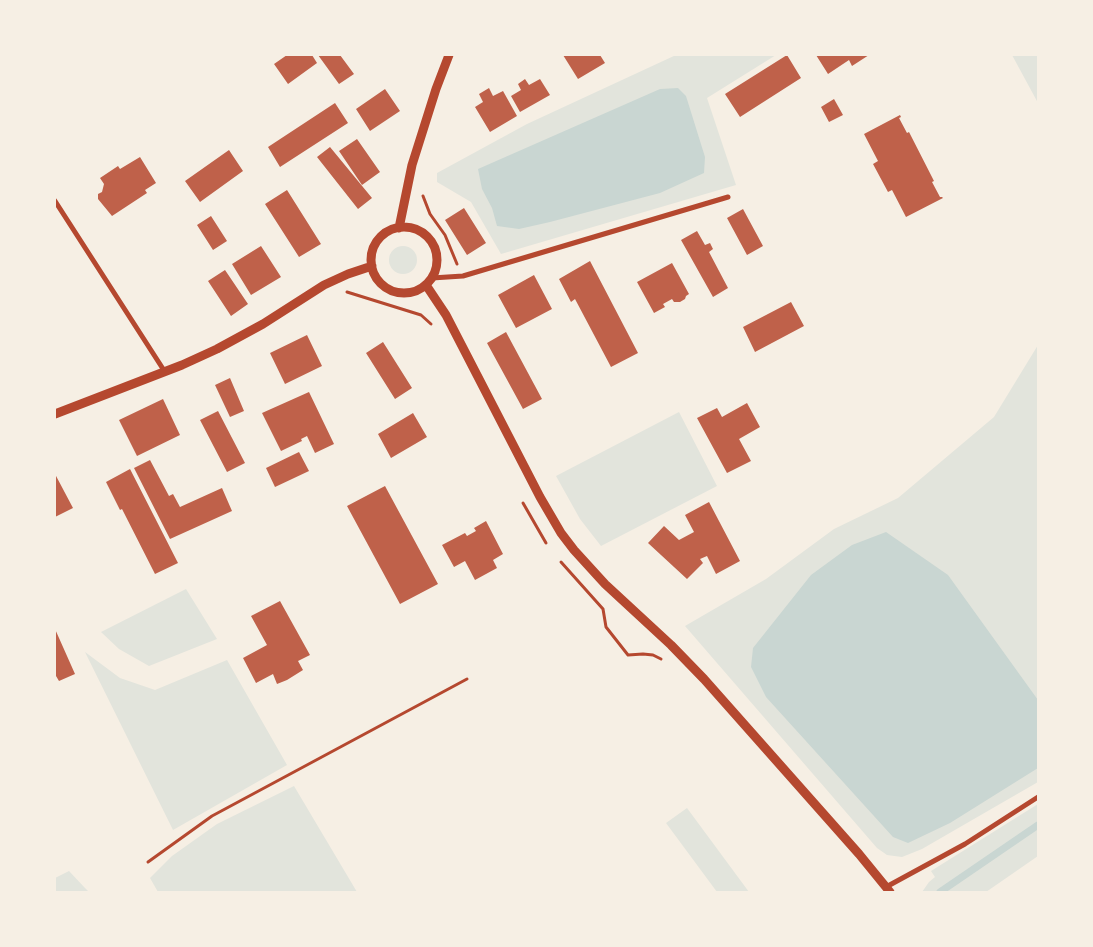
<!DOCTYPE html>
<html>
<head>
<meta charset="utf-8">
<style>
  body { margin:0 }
  #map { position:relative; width:1093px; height:947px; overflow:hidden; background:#f6efe4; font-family:Signika,sans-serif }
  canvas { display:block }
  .frame { position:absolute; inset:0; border:56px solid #f6efe4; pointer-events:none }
</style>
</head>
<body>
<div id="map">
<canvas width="1093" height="947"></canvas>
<div class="frame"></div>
</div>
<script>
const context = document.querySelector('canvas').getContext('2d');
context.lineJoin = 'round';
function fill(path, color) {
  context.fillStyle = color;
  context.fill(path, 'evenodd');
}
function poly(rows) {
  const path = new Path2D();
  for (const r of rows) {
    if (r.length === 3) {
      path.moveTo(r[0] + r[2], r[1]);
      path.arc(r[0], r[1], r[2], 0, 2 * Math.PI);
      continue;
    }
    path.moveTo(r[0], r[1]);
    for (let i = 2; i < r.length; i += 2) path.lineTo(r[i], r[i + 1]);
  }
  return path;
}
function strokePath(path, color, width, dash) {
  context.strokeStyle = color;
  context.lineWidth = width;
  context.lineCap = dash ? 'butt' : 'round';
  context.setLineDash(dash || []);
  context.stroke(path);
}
fill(poly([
  [676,55,776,55,707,98,736,185,501,254,471,202,437,182,437,173,527,124],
  [1012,55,1038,55,1038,103],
  [403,260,14],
  [1038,345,1038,782,922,849,902,857,887,855,877,848,685,626,766,579,834,529,898,498,994,417],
  [679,412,717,486,601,546,580,519,556,476],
  [186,589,217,639,149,666,119,649,101,632],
  [85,652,120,678,155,690,227,660,287,765,173,830],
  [294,786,357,892,158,892,150,878,172,856,217,824],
  [1038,804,1038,856,986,892,922,892,929,882,935,877,931,871],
  [687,808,749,892,717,892,666,823],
  [69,871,85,888,89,892,55,892,55,878]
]), '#e2e4dc');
fill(poly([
  [678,88,686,96,705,157,704,173,660,193,550,222,519,229,497,226,492,208,482,189,478,169,660,89],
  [886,532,948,575,1038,700,1038,768,950,823,908,843,893,837,766,697,751,667,753,648,811,575,852,545]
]), '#c9d6d2');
strokePath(poly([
  [940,892,1038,825]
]), '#c9d6d2', 7);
fill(poly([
  [287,55,312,55,317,63,288,84,274,64],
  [318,55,340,55,354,74,339,84],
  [563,55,600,55,605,63,578,79],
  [787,55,801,78,740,117,725,94],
  [816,55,869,55,852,66,849,60,828,74],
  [525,79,529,85,540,79,550,95,520,112,511,96,521,90,518,84],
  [489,88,493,96,503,91,517,116,490,132,475,107,483,102,479,94],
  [385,89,400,111,370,131,356,109],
  [834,99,843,115,829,122,821,107],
  [335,103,348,123,280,167,268,147],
  [900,115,901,117,899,118,907,133,909,132,934,181,932,182,940,197,942,197,943,198,906,217,892,190,888,192,873,164,878,161,864,134],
  [357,139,380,172,362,185,339,151],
  [330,147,372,198,358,209,317,157],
  [229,150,243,171,200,202,185,181],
  [140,157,156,183,145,190,147,193,112,216,98,199,98,194,102,192,104,184,100,178,118,166,120,169],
  [287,190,321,244,299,257,265,204],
  [464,208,486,243,467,255,445,220],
  [743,209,763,246,747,255,727,218],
  [211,216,227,241,213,250,197,225],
  [697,231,705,245,710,243,713,249,709,252,728,288,713,297,681,240],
  [261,246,281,277,251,295,232,264],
  [590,261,638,353,611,367,575,299,571,302,559,279],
  [672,263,689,294,686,296,685,299,680,302,674,302,672,299,663,304,665,307,654,313,637,282],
  [225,270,248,304,231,316,208,281],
  [534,275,552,309,516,328,498,295],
  [791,302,804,326,755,352,743,327],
  [506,332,542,399,523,409,487,343],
  [307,335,322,366,285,384,270,353],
  [383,342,412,388,395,399,366,353],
  [230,378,244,411,230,417,215,385],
  [309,392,334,444,315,453,307,436,301,439,302,441,281,451,262,413],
  [163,399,180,435,137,456,119,420],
  [747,403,760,427,739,439,751,461,727,473,697,418,717,408,722,417],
  [218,411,245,463,227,472,200,420],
  [413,413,427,437,391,458,378,434],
  [299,452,309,471,275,487,266,468],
  [150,460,169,496,173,494,180,507,222,488,232,511,170,539,134,468],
  [130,469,178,563,155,574,122,509,120,510,106,482],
  [55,474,73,508,55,517],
  [385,486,438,584,400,604,347,506],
  [709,502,740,561,716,574,707,556,700,559,703,563,687,579,648,543,664,526,679,540,694,532,685,515],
  [486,521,503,554,493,560,497,568,475,580,465,561,454,567,442,545,465,533,467,536,476,531,474,528],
  [280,601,310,655,298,661,303,670,287,680,277,684,273,674,256,683,243,658,267,645,251,616],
  [55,629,75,674,59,681,56,676,55,676]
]), '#bf614a');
strokePath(poly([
  [423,196,430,214,445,235,457,264],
  [347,292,421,315,431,324],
  [523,503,546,543],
  [561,562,603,609,606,627,628,655,643,654,653,655,661,659],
  [148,862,212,816,467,679]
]), '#b5482f', 3);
strokePath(poly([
  [55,201,165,372],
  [432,278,463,276,728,197],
  [886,887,965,844,1038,797]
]), '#b5482f', 5);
strokePath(poly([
  [404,260,33],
  [399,228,412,165,436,89,449,55],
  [426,285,446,315,540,497,561,533,574,550,605,584,671,645,704,679,859,854,890,892],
  [55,414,182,365,217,349,263,324,324,285,348,274,372,266]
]), '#b5482f', 9);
</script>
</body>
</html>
